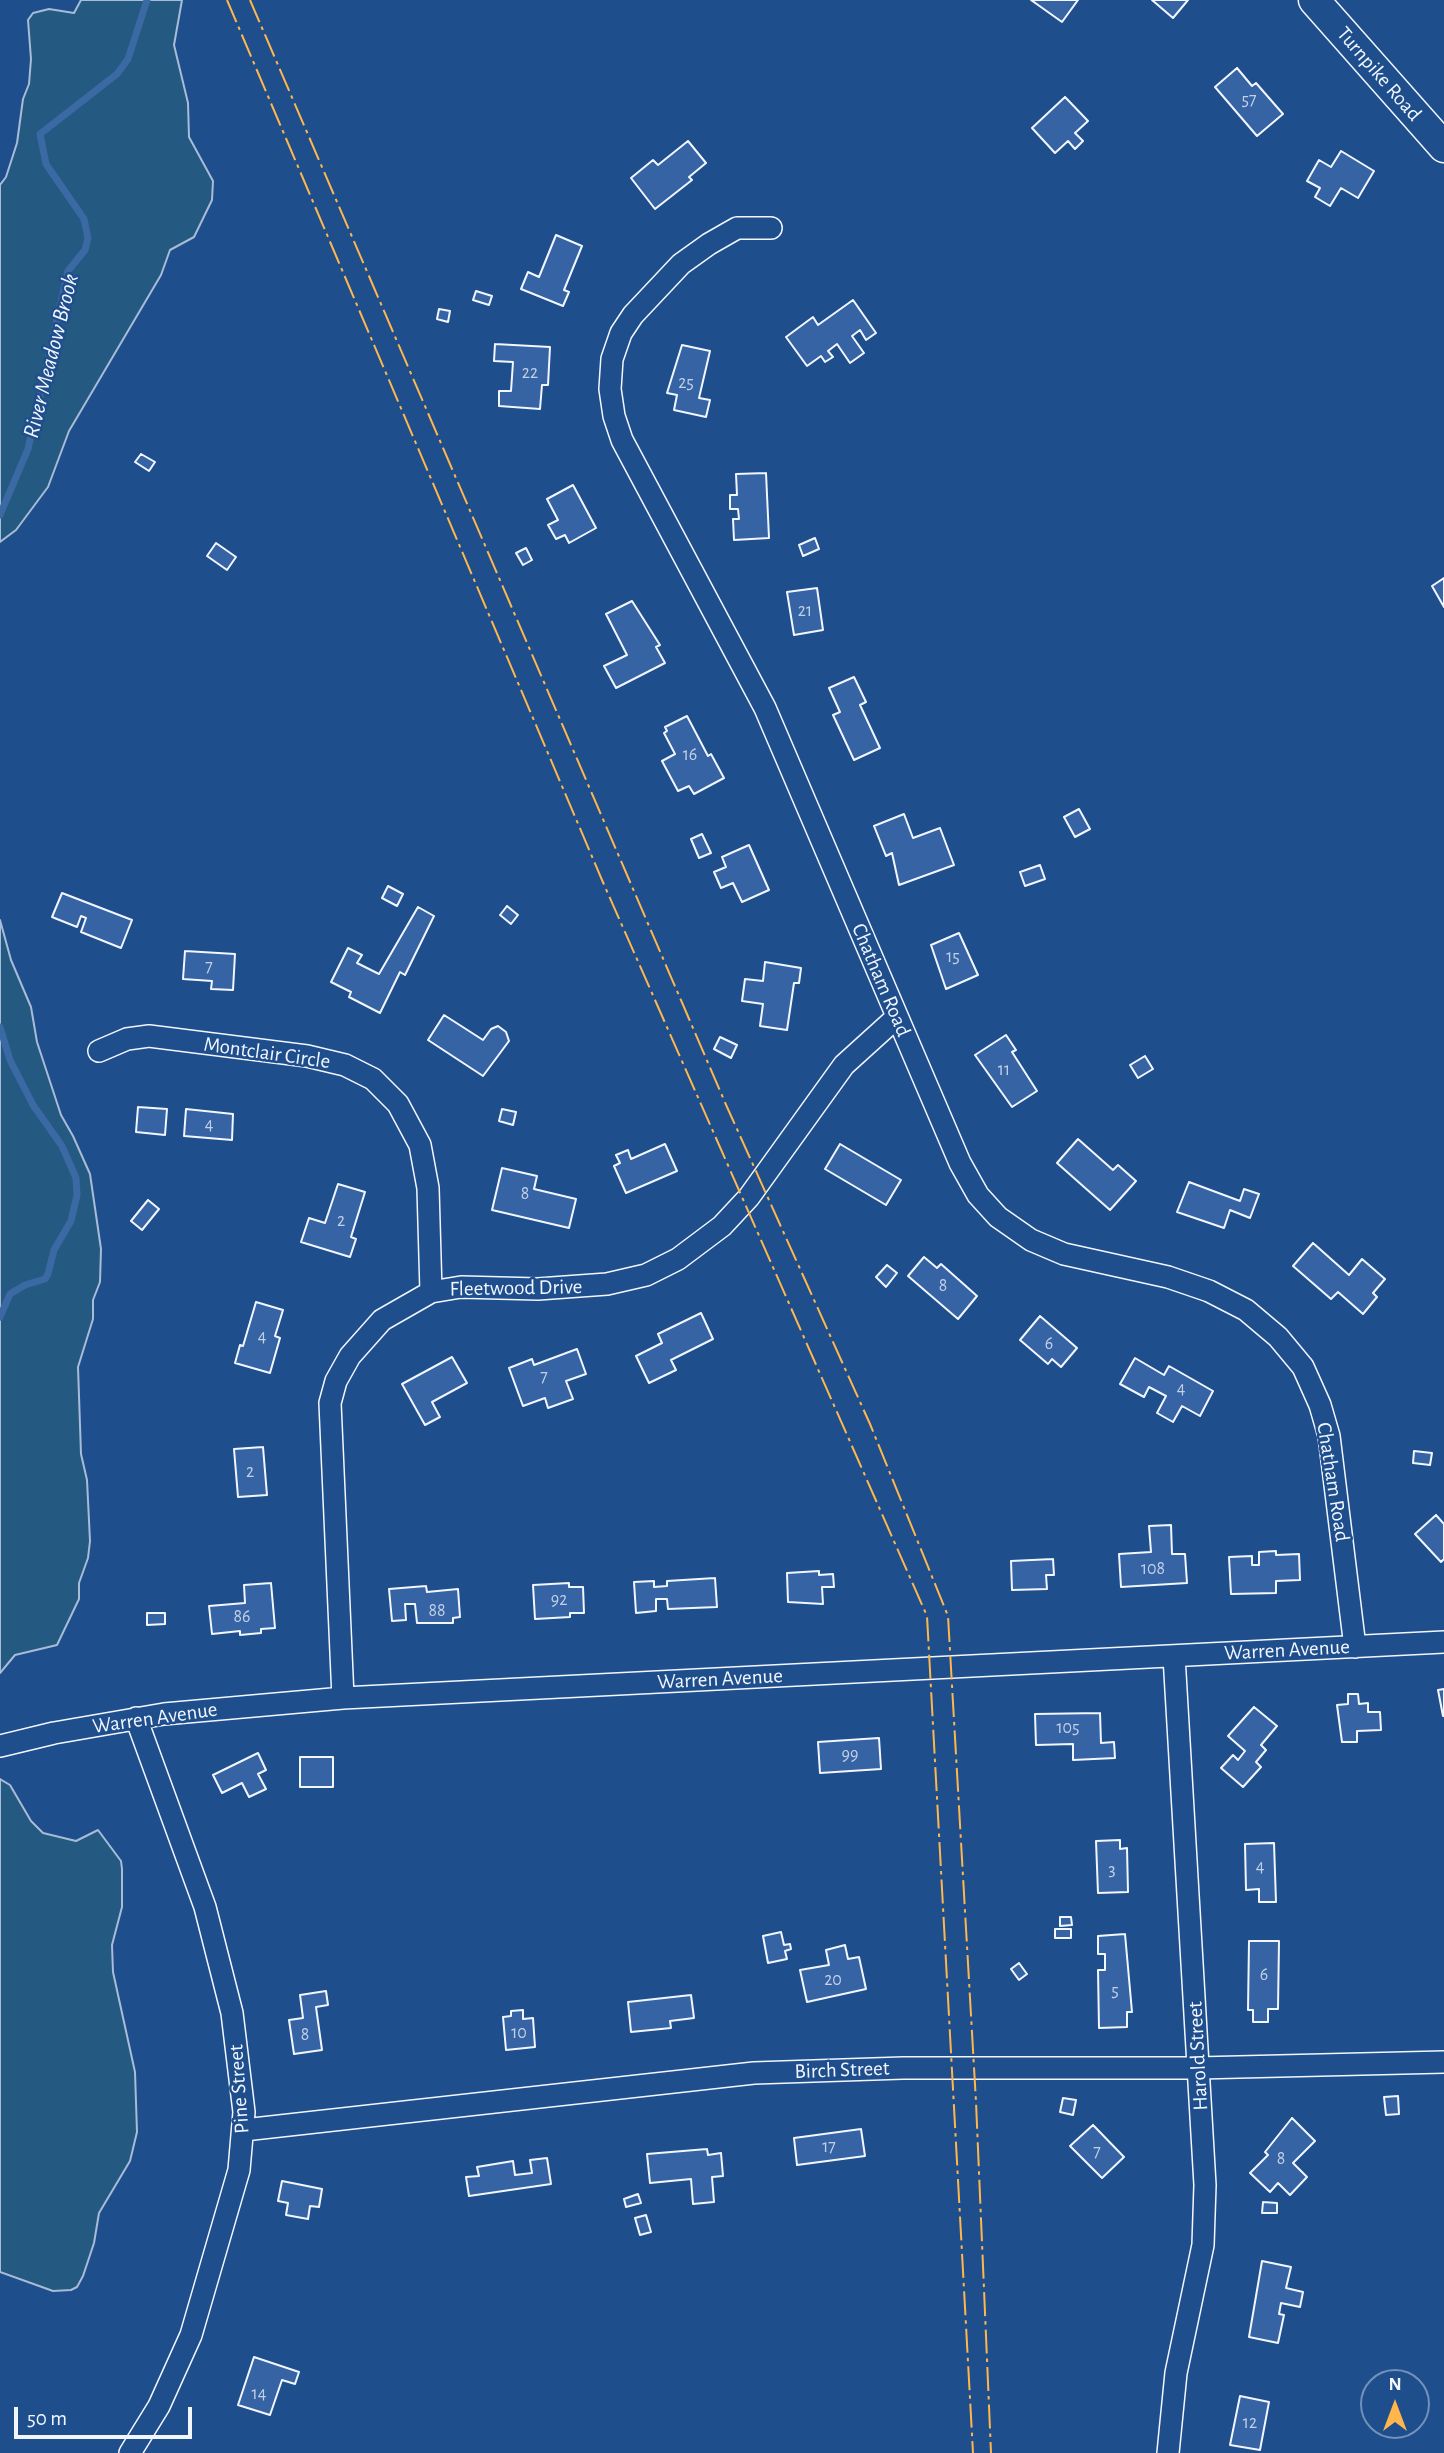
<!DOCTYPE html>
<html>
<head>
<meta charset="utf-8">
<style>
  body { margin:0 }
  #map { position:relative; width:1444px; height:2453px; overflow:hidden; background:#1f4e8c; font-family:"Alegreya Sans",sans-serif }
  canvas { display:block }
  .north { position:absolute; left:1360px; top:2369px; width:70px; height:70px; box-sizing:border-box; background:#1f4e8c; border:2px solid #7391ba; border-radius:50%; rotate:0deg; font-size:19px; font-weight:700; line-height:28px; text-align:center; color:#f2f6ff }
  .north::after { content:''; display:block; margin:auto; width:24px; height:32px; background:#ffb74d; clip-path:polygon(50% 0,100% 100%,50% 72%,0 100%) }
  .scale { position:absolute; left:14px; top:2407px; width:178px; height:32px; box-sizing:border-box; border:4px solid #f2f6ff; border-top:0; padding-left:9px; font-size:21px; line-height:24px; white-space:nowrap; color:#f2f6ff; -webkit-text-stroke:5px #1f4e8c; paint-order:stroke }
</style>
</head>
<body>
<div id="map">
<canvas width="1444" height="2453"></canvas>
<div class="north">N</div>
<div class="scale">50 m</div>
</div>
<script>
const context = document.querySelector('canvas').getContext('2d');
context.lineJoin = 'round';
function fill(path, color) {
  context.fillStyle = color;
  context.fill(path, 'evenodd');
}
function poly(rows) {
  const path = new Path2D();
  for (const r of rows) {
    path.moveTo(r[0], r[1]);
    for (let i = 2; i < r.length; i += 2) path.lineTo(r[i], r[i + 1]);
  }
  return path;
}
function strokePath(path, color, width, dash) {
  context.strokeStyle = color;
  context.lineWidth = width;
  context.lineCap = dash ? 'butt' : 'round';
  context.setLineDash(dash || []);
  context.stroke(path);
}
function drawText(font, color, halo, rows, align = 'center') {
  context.font = font + ' "Alegreya Sans",sans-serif';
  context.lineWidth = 5;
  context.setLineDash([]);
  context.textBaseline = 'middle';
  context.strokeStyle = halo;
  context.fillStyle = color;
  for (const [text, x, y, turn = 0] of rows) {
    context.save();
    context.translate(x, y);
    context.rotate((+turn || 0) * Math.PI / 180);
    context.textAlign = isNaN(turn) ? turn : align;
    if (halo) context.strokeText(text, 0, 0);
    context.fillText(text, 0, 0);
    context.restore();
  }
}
const green = poly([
  [81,0,182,0,174,45,188,103,189,137,213,181,212,200,194,237,170,250,161,275,69,431,48,487,16,530,0,542,0,185,6,177,17,143,23,99,29,84,31,59,28,20,33,13,49,9,74,13,81,0],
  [0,920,11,960,31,1007,37,1042,61,1115,73,1136,90,1174,101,1249,100,1282,93,1300,93,1319,78,1367,81,1454,87,1480,90,1541,88,1558,79,1583,79,1599,57,1645,15,1655,0,1673,0,920],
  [0,1779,10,1785,31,1821,43,1833,76,1841,98,1830,121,1861,122,1869,122,1907,112,1945,113,1972,135,2072,137,2132,130,2161,99,2213,94,2243,83,2276,77,2287,71,2290,53,2291,0,2272,0,1779]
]);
fill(green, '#245a82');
strokePath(green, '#a8bbd7', 2);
strokePath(poly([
  [0,515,28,449,68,271,85,250,88,238,84,219,46,164,40,134,117,74,128,59,147,0],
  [0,1027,10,1060,33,1105,62,1146,76,1178,77,1195,71,1221,54,1250,48,1274,45,1279,25,1285,10,1294,0,1317]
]), '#3b69a3', 7);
const building = poly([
  [1031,0,1078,0,1062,22,1031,0],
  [1152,0,1188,0,1173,18,1152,0],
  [1237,68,1252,86,1256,83,1283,114,1257,136,1215,87,1237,68],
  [1065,97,1088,121,1075,133,1083,141,1075,149,1068,141,1055,153,1032,128,1065,97],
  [688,141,706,163,689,177,692,180,655,209,631,178,653,160,658,165,688,141],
  [1341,151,1374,171,1358,198,1341,188,1330,206,1315,197,1320,188,1307,181,1319,160,1331,167,1341,151],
  [556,235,582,246,564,290,569,292,563,306,521,289,528,272,539,277,556,235],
  [476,291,492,296,489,305,473,300,476,291],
  [853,300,876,333,866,340,860,330,852,336,864,353,850,363,837,344,828,351,833,357,825,362,821,356,807,366,786,337,813,317,818,325,853,300],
  [439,309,450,311,448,322,437,319,439,309],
  [495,344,550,347,548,385,542,385,540,409,499,406,499,391,511,391,513,362,494,361,495,344],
  [682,345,710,351,699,398,710,400,706,417,674,410,677,395,667,393,682,345],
  [141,454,155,462,149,471,135,462,141,454],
  [766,473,769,538,734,540,733,519,739,519,738,509,730,509,730,495,737,495,736,474,766,473],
  [573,485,596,528,569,543,565,535,556,539,548,525,558,520,547,499,573,485],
  [815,538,819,549,803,556,799,545,815,538],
  [216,543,236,557,227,570,207,556,216,543],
  [526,548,532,560,523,565,516,553,526,548],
  [1444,578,1444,607,1432,586,1444,578],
  [817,588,823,630,794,635,787,592,817,588],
  [632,601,660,645,656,647,665,663,616,688,604,666,627,655,606,614,632,601],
  [854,677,866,702,860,705,880,748,854,760,833,715,840,712,829,688,854,677],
  [687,716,708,756,711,754,724,778,694,794,689,786,678,791,662,761,675,754,664,733,667,731,665,727,687,716],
  [1079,809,1090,829,1075,837,1064,817,1079,809],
  [904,814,913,838,940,828,954,865,899,885,892,853,886,856,874,826,904,814],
  [702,834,711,853,699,858,691,839,702,834],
  [749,845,769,890,742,902,733,883,721,888,714,872,726,867,722,857,749,845],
  [1040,865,1045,879,1025,886,1020,872,1040,865],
  [388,886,403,894,397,906,382,898,388,886],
  [62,893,132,920,121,948,81,932,86,918,81,916,77,927,52,917,62,893],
  [507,906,518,915,511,924,500,915,507,906],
  [418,907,434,916,405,975,400,972,380,1013,349,997,351,992,331,982,348,948,362,955,357,963,379,974,418,907],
  [959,933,978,975,946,989,931,945,959,933],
  [185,951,235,954,233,990,211,989,212,981,183,979,185,951],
  [765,962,801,968,799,983,794,983,787,1030,760,1026,763,1004,742,1001,745,979,763,981,765,962],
  [444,1015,483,1040,491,1029,498,1026,506,1032,509,1041,483,1076,428,1040,444,1015],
  [1006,1035,1016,1050,1012,1052,1037,1091,1012,1107,975,1055,1006,1035],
  [720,1037,737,1045,731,1058,714,1049,720,1037],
  [1145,1056,1153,1069,1138,1078,1130,1065,1145,1056],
  [138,1107,167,1109,165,1135,136,1132,138,1107],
  [186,1109,233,1114,232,1140,184,1136,186,1109],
  [502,1109,516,1112,513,1125,499,1121,502,1109],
  [1078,1139,1113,1170,1118,1165,1136,1181,1110,1210,1057,1163,1078,1139],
  [665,1144,677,1171,626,1193,614,1166,620,1163,616,1155,628,1150,631,1159,665,1144],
  [840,1144,901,1180,886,1205,825,1169,840,1144],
  [502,1168,537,1176,534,1189,576,1199,569,1228,492,1210,502,1168],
  [1189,1182,1240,1201,1244,1189,1259,1194,1250,1218,1230,1210,1224,1228,1177,1212,1189,1182],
  [338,1184,365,1192,351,1237,356,1239,350,1257,301,1242,309,1218,325,1223,338,1184],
  [148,1200,159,1209,142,1230,131,1221,148,1200],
  [1313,1243,1349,1275,1362,1259,1385,1279,1373,1293,1377,1297,1363,1314,1338,1292,1331,1299,1293,1266,1313,1243],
  [924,1257,937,1268,941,1264,977,1296,958,1319,908,1276,924,1257],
  [887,1265,897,1273,886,1287,876,1277,887,1265],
  [256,1302,283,1310,275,1336,280,1338,270,1373,235,1363,240,1345,243,1346,256,1302],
  [701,1313,713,1339,671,1360,676,1370,649,1383,636,1356,662,1343,658,1334,701,1313],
  [1040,1316,1077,1348,1061,1367,1052,1359,1048,1364,1020,1340,1040,1316],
  [577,1349,586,1374,566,1381,573,1399,548,1408,545,1398,523,1406,509,1368,532,1359,534,1365,577,1349],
  [452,1357,467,1383,432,1402,440,1417,425,1425,402,1384,452,1357],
  [1135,1358,1164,1375,1169,1366,1213,1391,1200,1416,1182,1406,1173,1422,1157,1413,1166,1396,1149,1387,1144,1397,1120,1384,1135,1358],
  [263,1447,267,1495,238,1497,234,1449,263,1447],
  [1414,1451,1432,1453,1430,1465,1413,1463,1414,1451],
  [1436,1515,1444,1524,1444,1559,1441,1562,1415,1534,1436,1515],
  [1171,1525,1172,1554,1185,1554,1187,1583,1121,1587,1119,1554,1151,1552,1149,1526,1171,1525],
  [1276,1551,1276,1555,1299,1554,1300,1580,1276,1581,1276,1593,1231,1594,1229,1557,1252,1556,1252,1565,1259,1565,1259,1552,1276,1551],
  [1053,1559,1054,1575,1046,1575,1047,1589,1012,1590,1011,1561,1053,1559],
  [819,1571,819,1575,833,1574,834,1587,822,1587,823,1604,788,1602,787,1573,819,1571],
  [715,1578,717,1607,668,1609,667,1599,656,1599,656,1611,636,1613,634,1582,654,1581,654,1587,667,1586,667,1581,715,1578],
  [271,1583,275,1628,261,1629,261,1633,240,1635,240,1631,212,1634,209,1606,245,1603,244,1585,271,1583],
  [569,1583,569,1587,583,1587,584,1613,570,1613,570,1617,535,1619,533,1585,569,1583],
  [426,1586,427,1592,458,1589,460,1617,453,1618,453,1623,417,1623,415,1604,405,1604,406,1620,392,1621,389,1589,426,1586],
  [147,1613,165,1613,165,1624,147,1625,147,1613],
  [1444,1689,1444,1716,1443,1716,1438,1690,1444,1689],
  [1348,1694,1358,1694,1359,1704,1368,1703,1368,1712,1380,1712,1381,1730,1357,1731,1357,1742,1342,1742,1337,1705,1348,1704,1348,1694],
  [1254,1707,1277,1726,1261,1745,1266,1750,1256,1762,1261,1767,1243,1787,1221,1768,1233,1755,1238,1760,1245,1751,1228,1736,1254,1707],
  [1100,1713,1101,1743,1114,1742,1115,1758,1073,1760,1073,1744,1036,1745,1035,1714,1100,1713],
  [879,1738,881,1769,820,1773,818,1742,879,1738],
  [258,1753,266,1770,258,1774,266,1789,249,1797,242,1783,222,1793,213,1775,258,1753],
  [300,1757,333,1757,333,1787,300,1787,300,1757],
  [1120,1840,1120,1849,1127,1848,1128,1892,1098,1893,1096,1841,1120,1840],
  [1274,1843,1276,1902,1259,1902,1259,1889,1246,1890,1245,1844,1274,1843],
  [1060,1917,1071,1917,1072,1925,1060,1926,1060,1917],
  [1055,1929,1071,1929,1071,1938,1055,1938,1055,1929],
  [781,1932,784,1945,790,1944,791,1949,785,1951,787,1959,768,1963,763,1936,781,1932],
  [1125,1934,1132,2012,1127,2012,1127,2027,1099,2028,1098,1970,1105,1970,1105,1954,1098,1954,1098,1936,1125,1934],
  [1249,1941,1279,1941,1278,2009,1268,2009,1268,2022,1253,2022,1253,2010,1248,2010,1249,1941],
  [845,1945,848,1959,859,1957,866,1989,807,2002,800,1970,829,1965,826,1950,845,1945],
  [1019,1963,1027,1974,1019,1980,1011,1969,1019,1963],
  [326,1991,328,2005,316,2007,322,2050,294,2054,289,2020,303,2018,300,1995,326,1991],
  [691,1995,694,2018,670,2021,671,2028,631,2032,628,2002,691,1995],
  [523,2010,523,2019,533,2018,535,2047,506,2050,503,2017,511,2016,511,2011,523,2010],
  [1398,2096,1399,2114,1386,2115,1384,2097,1398,2096],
  [1063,2098,1076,2100,1073,2115,1060,2112,1063,2098],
  [1292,2118,1315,2141,1293,2163,1307,2177,1290,2195,1278,2183,1270,2192,1250,2173,1268,2155,1265,2152,1292,2118],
  [1093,2125,1124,2157,1102,2178,1070,2146,1093,2125],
  [861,2129,865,2156,797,2165,794,2138,861,2129],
  [707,2149,708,2155,721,2153,723,2176,712,2177,714,2202,693,2204,691,2179,650,2183,647,2154,707,2149],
  [547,2158,551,2184,469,2196,466,2177,479,2176,477,2167,513,2161,515,2175,532,2173,530,2160,547,2158],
  [282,2181,322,2189,319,2207,310,2206,308,2219,286,2215,288,2203,278,2201,282,2181],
  [638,2194,641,2203,626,2207,624,2199,638,2194],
  [1263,2202,1277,2203,1277,2213,1262,2213,1263,2202],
  [646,2215,651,2232,640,2235,635,2218,646,2215],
  [1262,2261,1291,2267,1286,2288,1303,2292,1300,2307,1281,2303,1279,2314,1284,2315,1278,2343,1249,2337,1262,2261],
  [254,2357,299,2372,295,2384,282,2380,270,2415,238,2405,254,2357],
  [1240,2396,1269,2402,1260,2450,1230,2445,1240,2396]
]);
fill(building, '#3563a3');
strokePath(building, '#f2f6ff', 2);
const minor = poly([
  [771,228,737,228,709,244,681,264,633,315,621,333,612,359,610,389,614,416,622,440,765,708,960,1163,978,1195,998,1217,1031,1240,1064,1254,1168,1277,1209,1291,1246,1310,1278,1337,1303,1367,1320,1405,1329,1436,1355,1647],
  [99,1051,127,1039,149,1036,307,1056,345,1065,373,1079,398,1104,420,1145,428,1188,431,1292],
  [343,1698,330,1403,336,1381,350,1356,382,1320,431,1292,461,1287,538,1289,607,1284,646,1275,678,1259,722,1226,749,1197,844,1065,897,1017],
  [0,1746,54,1733,164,1714,343,1698,1444,1642],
  [244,2130,754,2073,903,2068,1198,2068,1444,2062],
  [130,2453,159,2406,191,2335,239,2170,244,2112,232,2013,205,1907,136,1718],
  [1168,2453,1176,2373,1203,2245,1205,2185,1174,1656]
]);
const secondary = poly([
  [1314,0,1444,147]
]);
strokePath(minor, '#f2f6ff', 24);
strokePath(secondary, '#f2f6ff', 33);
strokePath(minor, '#1f4e8c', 21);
strokePath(secondary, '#1f4e8c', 30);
strokePath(poly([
  [227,0,602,880,927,1616,973,2453],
  [250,0,727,1107,870,1424,948,1616,976,2102,991,2453]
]), '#ffb74d', 2, [24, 5, 3.5, 5]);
drawText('18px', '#c3d1e8', null, [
  ["57",1249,100],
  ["22",530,373],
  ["25",686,383],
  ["21",805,611],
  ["16",690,755],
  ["15",953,957],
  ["7",209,967],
  ["11",1004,1070],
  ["4",209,1125],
  ["8",525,1194],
  ["2",341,1221],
  ["8",943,1286],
  ["4",262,1337],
  ["6",1049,1344],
  ["7",544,1377],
  ["4",1181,1389],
  ["2",250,1472],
  ["108",1153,1569],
  ["92",559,1600],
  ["88",437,1611],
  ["86",242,1617],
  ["105",1068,1728],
  ["99",850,1755],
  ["4",1260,1867],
  ["3",1112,1870],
  ["6",1264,1975],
  ["20",833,1980],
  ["5",1115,1991],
  ["10",519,2033],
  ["8",305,2035],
  ["17",829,2147],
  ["7",1097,2152],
  ["8",1281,2159],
  ["14",259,2394],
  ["12",1250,2423]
]);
drawText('21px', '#f2f6ff', '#1f4e8c', [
  ["Turnpike Road",1379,74,49],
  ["Chatham Road",881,980,67],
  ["Montclair Circle",267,1053,8],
  ["Fleetwood Drive",516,1288,-1],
  ["Chatham Road",1333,1482,81],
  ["Warren Avenue",1287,1650,-3],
  ["Warren Avenue",720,1679,-3],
  ["Warren Avenue",155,1718,-8],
  ["Harold Street",1198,2056,-93],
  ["Birch Street",842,2070,-2],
  ["Pine Street",239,2089,-94]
]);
drawText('italic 23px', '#f2f6ff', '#1f4e8c', [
  ["River Meadow Brook",51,356,-76]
]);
</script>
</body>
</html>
